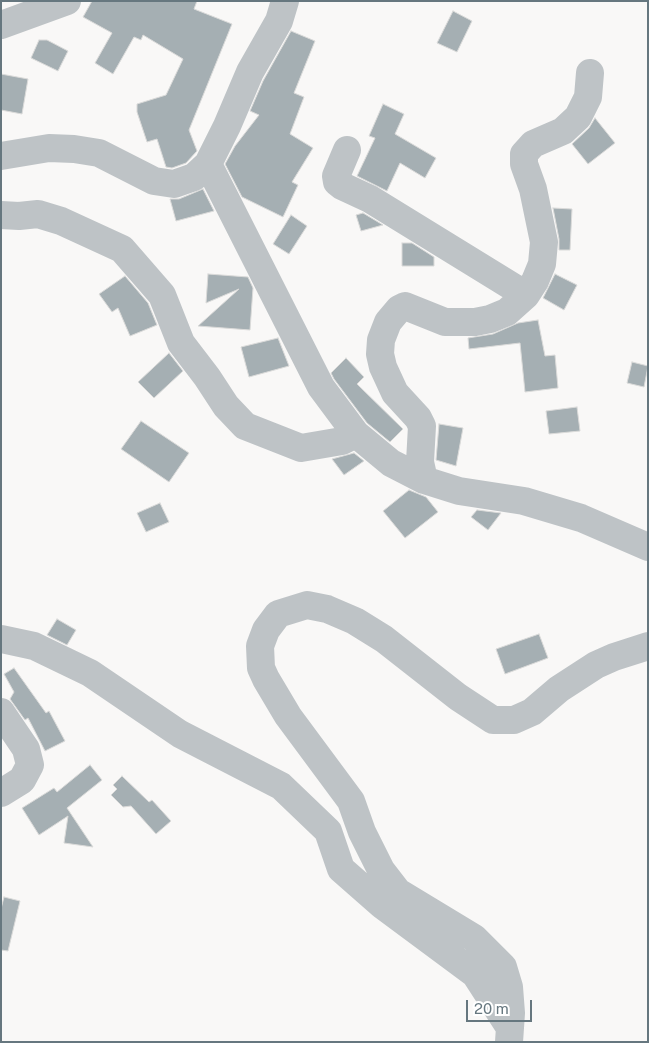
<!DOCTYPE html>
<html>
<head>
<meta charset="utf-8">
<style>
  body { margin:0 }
  #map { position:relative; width:649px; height:1043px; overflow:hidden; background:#f9f8f7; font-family:"Public Sans",sans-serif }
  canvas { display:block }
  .frame { position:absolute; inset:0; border:2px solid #66777f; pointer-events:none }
  .scale { position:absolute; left:466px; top:1000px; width:66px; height:22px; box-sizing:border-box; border:2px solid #66777f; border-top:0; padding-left:6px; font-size:15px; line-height:18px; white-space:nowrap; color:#66777f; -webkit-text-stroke:4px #fff; paint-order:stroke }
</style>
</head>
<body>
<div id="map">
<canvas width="649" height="1043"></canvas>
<div class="frame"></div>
<div class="scale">20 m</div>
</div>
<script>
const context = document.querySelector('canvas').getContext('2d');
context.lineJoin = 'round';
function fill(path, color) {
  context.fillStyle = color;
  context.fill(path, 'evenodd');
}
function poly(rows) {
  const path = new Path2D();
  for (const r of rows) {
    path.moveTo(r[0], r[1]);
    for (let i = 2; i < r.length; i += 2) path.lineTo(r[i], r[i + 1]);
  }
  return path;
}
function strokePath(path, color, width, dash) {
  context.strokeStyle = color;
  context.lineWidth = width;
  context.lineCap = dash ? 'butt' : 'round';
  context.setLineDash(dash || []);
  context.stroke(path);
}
const building = poly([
  [92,1,197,1,194,9,232,24,189,130,197,151,186,163,172,168,166,167,157,139,147,142,137,112,137,104,166,95,183,59,143,35,141,40,134,37,113,74,95,63,112,33,83,17,92,1],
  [453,11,472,21,457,52,437,43,453,11],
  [291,31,315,41,294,93,304,97,290,134,313,148,292,182,298,185,283,217,242,197,225,164,235,146,259,115,250,111,263,81,291,31],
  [39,40,47,40,68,51,58,71,31,58,39,40],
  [1,74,28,79,22,114,1,110,1,74],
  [383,104,404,114,395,134,436,158,425,178,400,163,387,191,357,176,375,138,369,136,383,104],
  [595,118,615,143,588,164,572,144,589,128,595,118],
  [203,189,214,211,176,221,170,199,179,199,203,189],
  [553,208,572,209,570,250,559,250,559,239,553,208],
  [363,213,383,225,361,231,356,215,363,213],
  [291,215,307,226,289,254,273,244,291,215],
  [402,243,412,243,434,257,434,266,402,266,402,243],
  [208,274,248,277,253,288,250,330,198,326,239,289,206,303,208,274],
  [555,274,577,285,564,310,543,298,555,274],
  [125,276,148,303,157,325,130,336,118,308,112,312,99,294,125,276],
  [538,320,545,356,555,355,558,388,525,392,520,343,469,349,468,338,493,334,518,323,538,320],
  [278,338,289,366,249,377,241,347,278,338],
  [169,353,183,371,154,398,138,382,169,353],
  [346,358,364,377,357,384,403,429,390,442,367,423,334,379,331,373,346,358],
  [632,362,648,366,644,387,627,383,632,362],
  [577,407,580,431,549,434,546,411,577,407],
  [141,421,189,453,169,482,121,449,141,421],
  [439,424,463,428,456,466,436,460,439,424],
  [354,453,364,461,344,475,332,459,354,453],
  [409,490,426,497,438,512,405,538,383,511,409,490],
  [160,503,169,522,146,532,137,513,160,503],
  [477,510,501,513,488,530,471,517,477,510],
  [57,619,76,630,67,645,47,635,57,619],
  [539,634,548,658,505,674,496,649,539,634],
  [14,668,46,713,49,711,65,741,45,751,28,718,25,720,10,699,14,692,4,674,14,668],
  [90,765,102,780,67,808,93,847,64,843,68,816,39,835,22,808,54,788,57,792,90,765],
  [122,776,149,802,152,800,171,821,156,834,131,806,123,807,111,795,117,789,113,785,122,776],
  [4,897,20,901,8,951,1,950,1,909,4,897]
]);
fill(building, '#a5afb3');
strokePath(building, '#dadad9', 1);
strokePath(poly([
  [1,25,67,1],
  [347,150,336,176,337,182,342,186,370,199,526,295],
  [1,156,49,148,74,149,99,153,154,181,174,184,194,177,208,164,227,126,250,72,279,21,285,1],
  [208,164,321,387,356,434,391,463,424,480,459,491,524,501,581,518,648,547],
  [1,215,19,216,38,214,61,221,122,249,162,295,181,343,207,377,226,406,245,426,301,448,342,441,356,434],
  [424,480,420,462,422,426,418,418,395,393,383,367,380,354,381,340,388,322,399,309,405,306,445,322,475,322,490,319,507,312,526,295,535,281,542,264,544,242,533,189,524,164,524,154,533,144,563,131,578,117,588,97,590,73],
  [1,639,34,646,90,673,180,734,281,786,328,831,341,869,382,905,475,974,510,1028],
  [1,712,26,749,30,765,22,780,1,793],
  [509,1042,511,1013,509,987,503,967,474,938,398,892,381,870,362,832,351,801,288,716,266,679,261,668,260,646,266,630,278,614,307,605,327,609,355,621,384,639,458,697,493,720,514,720,532,712,559,689,596,665,614,657,648,646]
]), '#bec3c6', 28);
</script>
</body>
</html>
